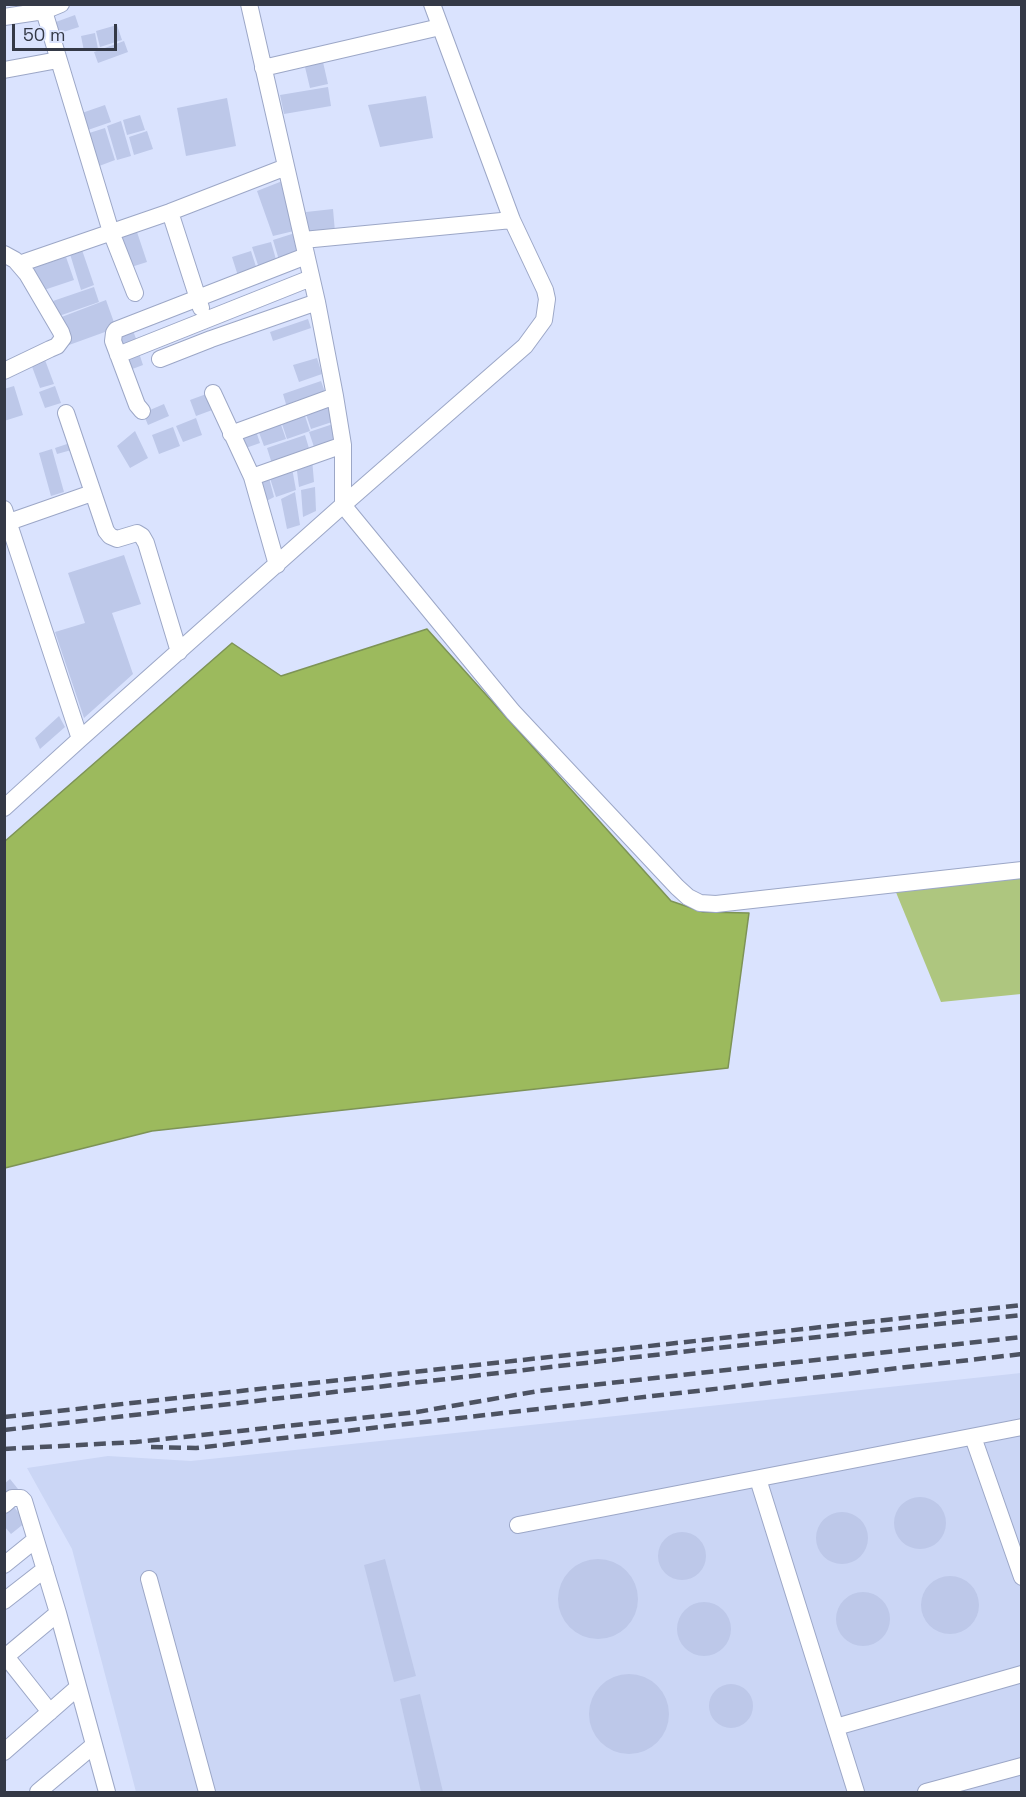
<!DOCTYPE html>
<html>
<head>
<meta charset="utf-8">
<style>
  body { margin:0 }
  #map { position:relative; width:1026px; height:1797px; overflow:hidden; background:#dae3fe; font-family:"Space Grotesk",sans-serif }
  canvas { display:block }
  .frame { position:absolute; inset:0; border:6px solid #343946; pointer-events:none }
  .scale { position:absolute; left:12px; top:24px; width:105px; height:27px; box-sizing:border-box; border:3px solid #343946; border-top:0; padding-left:8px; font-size:18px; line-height:21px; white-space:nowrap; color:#343946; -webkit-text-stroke:4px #dae3fe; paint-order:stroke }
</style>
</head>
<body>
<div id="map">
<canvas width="1026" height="1797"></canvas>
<div class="frame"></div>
<div class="scale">50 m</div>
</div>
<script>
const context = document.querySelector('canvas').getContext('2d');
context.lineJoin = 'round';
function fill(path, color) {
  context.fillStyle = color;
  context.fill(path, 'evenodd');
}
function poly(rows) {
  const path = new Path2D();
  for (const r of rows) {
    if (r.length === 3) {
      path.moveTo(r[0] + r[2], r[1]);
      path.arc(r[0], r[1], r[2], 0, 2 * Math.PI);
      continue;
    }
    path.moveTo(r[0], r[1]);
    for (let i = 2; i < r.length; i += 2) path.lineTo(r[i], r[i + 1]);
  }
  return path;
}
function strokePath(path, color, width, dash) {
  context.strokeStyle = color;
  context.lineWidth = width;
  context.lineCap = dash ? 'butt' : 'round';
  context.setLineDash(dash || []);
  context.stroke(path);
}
fill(poly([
  [1021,1373,1021,1792,136,1792,72,1549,27,1468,108,1456,191,1461]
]), '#cbd6f5');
fill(poly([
  [1021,872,1021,994,941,1002,893,885]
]), '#aec67f');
const water = poly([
  [427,629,671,901,703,912,749,913,728,1068,152,1131,5,1168,4,842,232,643,281,676,427,629]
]);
fill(water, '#9cba5d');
strokePath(water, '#7d9356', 1.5);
fill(poly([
  [75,15,79,27,57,34,53,23],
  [117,25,122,40,100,47,96,31],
  [95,33,98,49,84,51,81,36],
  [124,41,128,52,98,63,94,52],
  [323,62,328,84,310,88,305,67],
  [328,87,331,106,284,114,280,95],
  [426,96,433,138,380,147,368,105],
  [227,98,236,146,186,156,177,108],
  [105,105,111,122,85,131,79,114],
  [140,115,145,130,127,135,123,120],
  [121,121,131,156,117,160,107,126],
  [105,128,115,160,94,168,83,135],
  [147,131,153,149,134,155,129,137],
  [285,180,298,230,273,236,257,191],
  [333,209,335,232,309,234,306,212],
  [137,232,147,262,128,268,118,238],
  [295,233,301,253,279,260,273,240],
  [271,242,277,263,259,268,252,247],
  [82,250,94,285,81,290,70,254],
  [251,251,258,273,239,279,232,257],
  [66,257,74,280,41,291,33,268],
  [94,287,99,302,59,316,53,301],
  [106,300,116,328,69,345,59,318],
  [308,319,311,328,273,341,270,332],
  [132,328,138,344,123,351,116,334],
  [138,350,143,365,127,371,122,356],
  [317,358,322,374,299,382,293,365],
  [45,360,54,384,40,388,31,364],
  [321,381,327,398,288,411,283,394],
  [14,386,23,415,4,421,4,389],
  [55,386,61,403,45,408,39,392],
  [209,393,215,409,196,416,190,400],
  [329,403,335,421,311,429,305,411],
  [164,404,169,416,148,425,143,413],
  [303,410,310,431,287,439,280,418],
  [196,418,202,435,183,442,176,426],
  [279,419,286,439,264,446,257,427],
  [333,424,340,444,316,453,309,432],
  [173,427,180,446,159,454,152,435],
  [255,428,260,443,240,450,235,434],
  [135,431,148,458,130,468,117,446],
  [305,435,311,455,273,467,267,448],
  [73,442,75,449,57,454,55,448],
  [52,449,64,492,51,496,39,453],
  [312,459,314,482,299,487,296,463],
  [292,468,296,490,276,497,269,475],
  [269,478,274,497,261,504,255,485],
  [315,487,316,511,303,517,301,490],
  [295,492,300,525,287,529,281,499],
  [124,555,141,604,112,613,133,674,84,718,55,632,85,623,68,573],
  [59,716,65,727,40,749,35,738],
  [10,1479,18,1489,4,1500,4,1484],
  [920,1523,26],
  [14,1507,26,1522,11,1534,4,1526,4,1515],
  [842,1538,26],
  [682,1556,24],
  [385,1559,416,1676,394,1682,364,1565],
  [598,1599,40],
  [950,1605,29],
  [863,1619,27],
  [704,1629,27],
  [629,1714,40],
  [731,1706,22],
  [420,1694,443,1792,421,1792,400,1699]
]), '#bdc8e9');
const minor = poly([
  [249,4,317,302,335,396,343,445,343,505,513,712,677,887,688,897,700,903,716,904,1022,870],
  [44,11,111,232,135,293],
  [4,17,44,11,61,4],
  [263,68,440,27],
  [4,70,58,60],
  [170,212,201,308],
  [303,240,512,220],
  [4,254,15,260,27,274,61,332,63,338,57,346,50,349,4,371],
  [19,264,170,212,286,167],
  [118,355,311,278],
  [160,359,211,339,317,302],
  [213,393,252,477,277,565],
  [142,411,137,405,113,341,114,333,116,330,306,256],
  [66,413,106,531,110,536,117,539,137,533,142,536,146,543,179,652],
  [231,434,335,396],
  [252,477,343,445],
  [4,509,80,739],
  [9,522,92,493],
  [4,808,80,739,343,505,525,346,544,320,547,299,545,290,512,220,432,4],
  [973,1437,1022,1577],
  [758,1479,856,1792],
  [4,1505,12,1498,21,1498,24,1501,58,1613,107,1792],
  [518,1525,1022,1427],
  [4,1565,35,1540],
  [149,1579,207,1792],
  [4,1601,45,1569],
  [4,1654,50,1712],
  [4,1658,58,1613],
  [836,1727,1022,1674],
  [4,1752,77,1688],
  [38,1792,94,1745],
  [926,1792,1022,1766]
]);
strokePath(minor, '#9ca7c7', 18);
strokePath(minor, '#fff', 16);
strokePath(poly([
  [4,1417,1022,1305],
  [4,1430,698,1350,1022,1315],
  [151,1447,196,1448,1022,1354],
  [4,1449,136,1442,417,1412,539,1391,1022,1337]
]), '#4c5261', 4.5, [12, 6]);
</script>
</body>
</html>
